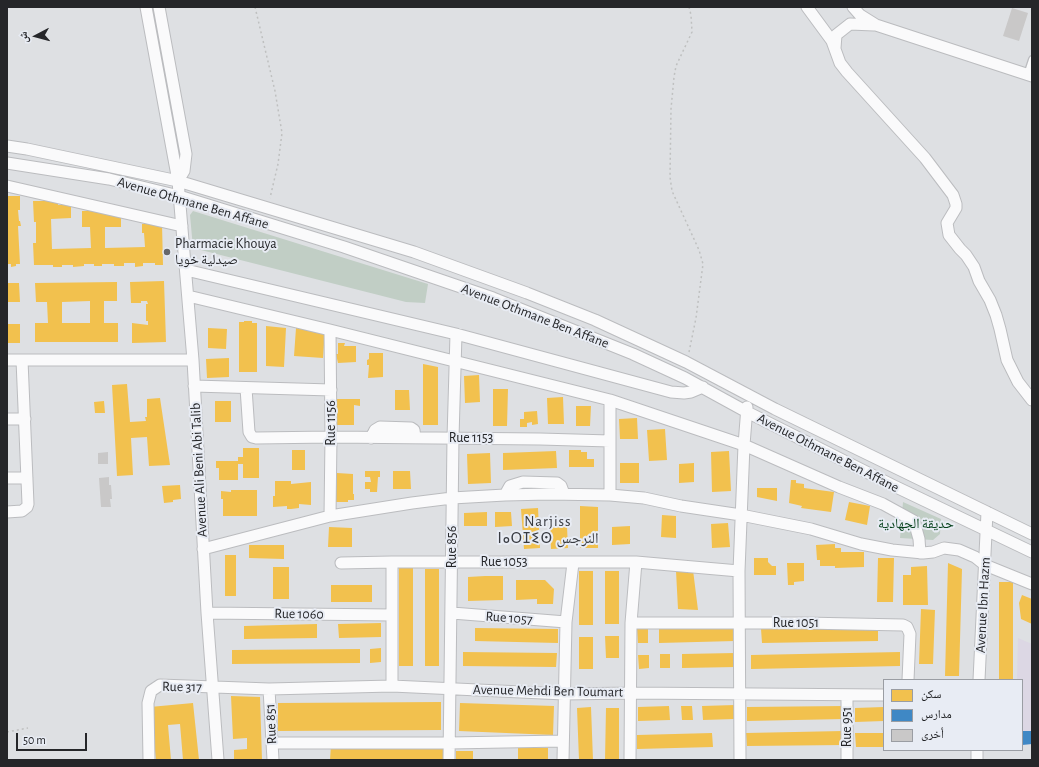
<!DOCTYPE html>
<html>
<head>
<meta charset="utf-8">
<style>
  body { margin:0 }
  #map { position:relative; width:1039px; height:767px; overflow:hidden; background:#dee0e3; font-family:"Alegreya Sans","Noto Naskh Arabic",sans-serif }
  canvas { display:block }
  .frame { position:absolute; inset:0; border:8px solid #252629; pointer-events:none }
  .legend { position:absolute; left:883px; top:679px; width:140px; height:72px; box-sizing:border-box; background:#e8ecf4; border:1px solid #9a9da3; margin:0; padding:5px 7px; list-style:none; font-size:12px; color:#252629 }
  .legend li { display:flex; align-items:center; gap:8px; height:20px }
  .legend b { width:20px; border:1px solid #9a9da3 }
  .north { position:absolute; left:16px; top:16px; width:40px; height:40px; -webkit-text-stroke:3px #e8ecf4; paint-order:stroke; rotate:264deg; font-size:11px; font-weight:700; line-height:16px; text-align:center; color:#252629 }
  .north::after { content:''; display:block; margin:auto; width:14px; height:18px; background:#252629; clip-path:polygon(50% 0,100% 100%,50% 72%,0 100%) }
  .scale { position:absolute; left:16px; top:733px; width:71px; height:18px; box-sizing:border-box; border:2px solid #252629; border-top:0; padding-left:5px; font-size:12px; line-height:14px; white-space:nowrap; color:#252629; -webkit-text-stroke:3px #e8ecf4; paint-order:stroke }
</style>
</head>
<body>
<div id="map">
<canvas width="1039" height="767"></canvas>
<div class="frame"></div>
<ul class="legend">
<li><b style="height:11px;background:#f2c14e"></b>سكن</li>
<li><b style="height:11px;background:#3f88c5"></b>مدارس</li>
<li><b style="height:11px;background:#c9c8c8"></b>أخرى</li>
</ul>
<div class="north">ش</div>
<div class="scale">50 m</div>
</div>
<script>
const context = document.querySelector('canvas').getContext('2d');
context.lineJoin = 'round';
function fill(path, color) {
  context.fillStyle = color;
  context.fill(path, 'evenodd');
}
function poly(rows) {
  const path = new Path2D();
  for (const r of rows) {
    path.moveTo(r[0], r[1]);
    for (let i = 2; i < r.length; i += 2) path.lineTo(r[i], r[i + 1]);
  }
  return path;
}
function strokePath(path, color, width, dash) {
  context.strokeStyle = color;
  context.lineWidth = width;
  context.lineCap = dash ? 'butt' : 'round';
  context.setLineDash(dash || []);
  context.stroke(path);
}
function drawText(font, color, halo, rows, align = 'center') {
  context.font = font + ' "Alegreya Sans","Noto Naskh Arabic","Noto Sans Tifinagh",sans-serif';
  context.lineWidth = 4;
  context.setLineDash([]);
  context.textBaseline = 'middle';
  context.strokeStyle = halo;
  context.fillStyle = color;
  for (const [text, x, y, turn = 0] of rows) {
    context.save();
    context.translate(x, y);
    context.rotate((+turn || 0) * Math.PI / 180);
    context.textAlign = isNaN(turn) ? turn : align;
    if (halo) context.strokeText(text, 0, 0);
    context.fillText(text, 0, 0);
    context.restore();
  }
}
fill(poly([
  [1018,638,1032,644,1032,744,1022,745,1022,680,1017,680]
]), '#dcd7e4');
fill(poly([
  [193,211,428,284,425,303,406,302,193,248,190,215],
  [903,502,941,519,940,534,933,540,900,538]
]), '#c1cec5');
fill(poly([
  [7,196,20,196,20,210,18,210,19,221,20,221,21,226,18,226,20,264,16,264,16,266,11,267,11,264,7,264],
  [33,201,53,201,53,203,58,203,58,205,71,205,71,218,51,219,52,249,91,248,90,227,82,227,82,211,88,211,88,209,110,213,110,215,121,215,121,227,105,227,105,248,145,247,144,233,142,233,142,224,162,224,163,265,155,265,155,263,143,263,143,266,135,267,135,263,124,263,124,266,114,266,114,264,102,264,102,266,94,266,94,264,84,264,84,266,73,267,73,265,62,265,62,267,53,267,53,265,34,265,33,243,36,243,36,222,34,222],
  [164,281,166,342,132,343,132,323,148,325,148,321,146,321,146,304,148,304,147,301,141,301,141,303,131,303,130,282],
  [117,282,117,301,104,301,104,323,118,323,118,342,35,342,35,323,48,323,47,302,36,302,35,283],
  [90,301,90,323,62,323,62,302],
  [7,283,19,283,20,302,7,302],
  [244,321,252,321,252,323,257,323,257,372,239,372,239,322,244,322],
  [7,324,20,324,20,343,7,343],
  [266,326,286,328,284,367,266,366],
  [208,328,227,329,226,349,208,348],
  [296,328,325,330,323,358,294,356],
  [338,343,345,343,344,346,356,346,356,362,338,363,336,354,338,354],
  [369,353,383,353,383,377,368,378,369,365,367,365,367,360,369,359],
  [229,358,229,377,207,378,206,359],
  [423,364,438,367,438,425,423,425],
  [479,375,480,402,465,403,464,376],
  [127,384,130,422,146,421,145,417,147,417,147,399,160,398,170,465,149,466,147,437,131,438,133,475,117,476,112,385],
  [493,389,508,389,507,426,493,426],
  [395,390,409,390,410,410,395,410],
  [563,397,564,424,548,424,547,398],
  [333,399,360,399,360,406,354,405,354,425,337,425,337,405,332,405],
  [104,401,105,413,95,413,94,402],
  [215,401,231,401,231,422,215,422],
  [576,406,591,406,590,426,576,426],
  [537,411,538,424,532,425,532,422,527,423,527,427,520,427,520,419,524,419,524,412],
  [637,418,638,439,620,439,619,419],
  [665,429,667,460,649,461,647,430],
  [243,448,259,448,259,478,243,478,243,464,238,464,238,480,219,480,219,468,216,468,216,461,238,461,238,457,243,457],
  [292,450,305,450,305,470,292,470],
  [569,450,581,450,581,452,587,452,587,459,594,459,594,467,569,467],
  [556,451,557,468,503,470,503,453],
  [729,451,731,491,712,492,711,452],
  [490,453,491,483,468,484,467,454],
  [620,463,639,463,639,483,620,483],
  [694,463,694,482,679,483,679,464],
  [365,471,380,471,380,477,378,477,377,492,370,492,370,489,365,489,365,482,371,482,370,477,365,477],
  [393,471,410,471,411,489,393,489],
  [337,473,353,474,353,494,354,494,354,500,348,500,348,502,336,502,335,491,336,491],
  [791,480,796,480,796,483,804,484,804,488,834,492,831,512,801,508,802,506,789,503],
  [275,481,291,481,291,484,311,482,311,505,299,504,299,508,291,509,287,509,287,506,273,507,273,496,275,496],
  [180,485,181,499,173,500,173,502,164,503,162,486],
  [757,488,777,488,777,501,757,497],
  [231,490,257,490,257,516,223,516,223,499,221,499,221,491,231,492],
  [849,502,870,506,867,525,845,520],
  [580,506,598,507,598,548,580,548],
  [538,508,540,548,524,549,521,509],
  [487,512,487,526,464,526,464,513],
  [495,512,511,512,512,526,495,527],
  [662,515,676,516,676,538,661,537],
  [728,523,730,547,712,548,711,524],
  [630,526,630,544,612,545,612,527],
  [329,527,352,528,352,547,328,547],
  [550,527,567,527,568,548,551,549],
  [835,544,835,548,841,548,841,552,864,552,864,567,835,568,835,566,820,566,820,560,817,560,816,545],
  [249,545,284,545,284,559,249,558],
  [225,555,236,555,236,596,225,596],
  [754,558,768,558,768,562,772,566,776,566,776,575,754,575],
  [878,558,894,558,893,602,877,602],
  [787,563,804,563,804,581,794,582,794,585,788,585],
  [948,563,962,569,959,676,945,676],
  [927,566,928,605,903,605,903,575,911,575,911,567],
  [273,567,289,567,289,599,273,599],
  [399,568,413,568,413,666,399,666],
  [425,569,439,569,439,666,425,666],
  [693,570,698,610,678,609,676,571],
  [579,571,593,571,593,625,579,625],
  [605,571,619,571,619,624,605,624],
  [485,576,503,576,503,600,468,601,468,577],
  [516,580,545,580,554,589,553,604,537,604,537,599,516,600],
  [999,582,1013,582,1013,680,999,680],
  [331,585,372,585,372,602,331,602],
  [1022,595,1032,599,1032,624,1021,619,1019,603],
  [921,609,935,610,933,664,919,664],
  [381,623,381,637,339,638,338,624],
  [317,624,317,638,244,639,244,626],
  [734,627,735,641,659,643,659,629],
  [878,627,878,641,762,643,761,629],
  [475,628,558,629,558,643,475,641],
  [637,629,648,629,648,643,638,643],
  [605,636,619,636,619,658,606,658],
  [579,637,593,637,593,669,579,669],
  [381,648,381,662,370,663,370,649],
  [360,649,360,663,232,664,232,650],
  [463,652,557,653,556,667,463,666],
  [900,652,900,666,751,669,751,655],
  [735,653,736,667,682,668,682,654],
  [660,654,670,654,670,668,660,668],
  [638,655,649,655,649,668,639,669],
  [231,696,260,697,262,760,234,760,234,750,247,749,247,738,233,739],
  [441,702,441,730,278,731,278,703],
  [193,703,199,760,183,760,180,724,168,725,171,760,156,760,150,707],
  [460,703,554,706,553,735,459,731],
  [735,705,735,719,703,720,702,706],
  [669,706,670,720,638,721,638,707],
  [681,706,692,706,693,720,682,720],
  [844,706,844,719,747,721,747,707],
  [591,707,593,760,579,760,577,708],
  [884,707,884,721,855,722,855,708],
  [606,708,619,708,619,760,605,760],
  [843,731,844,745,747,746,746,733],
  [712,733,713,747,637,749,637,735],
  [855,733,884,733,884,747,856,747],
  [331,745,444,749,444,760,330,760],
  [518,748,548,748,548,760,518,760],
  [456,751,473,751,473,760,456,760]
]), '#f2c14e');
fill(poly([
  [1022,731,1032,731,1032,744,1022,745]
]), '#3f88c5');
fill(poly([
  [1012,8,1028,13,1019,41,1003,36],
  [108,452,108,464,98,464,98,453],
  [109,477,109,485,111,485,112,499,110,499,111,507,101,507,99,478]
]), '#c9c8c8');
const service = poly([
  [1027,74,1032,59]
]);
const minor = poly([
  [146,7,178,181,193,360,207,613,218,760],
  [159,7,186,154,184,171,178,181],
  [807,7,832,41,840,63,847,72,925,158,953,195,956,204,956,208,947,223,949,235,960,249,966,255,974,267,979,281,990,300,996,315,1000,329,1007,360,1018,382,1032,400],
  [853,7,860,15,876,25,1032,76],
  [835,48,836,35,850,24,874,25],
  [7,146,27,149,178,181,414,252,527,293,595,320,686,362,775,409,1032,534],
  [7,163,109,179,179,196,344,247,493,298,633,354,685,378,747,412,892,485,1032,552],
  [7,186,182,226],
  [186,270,456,334,671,392,684,393,691,392,703,387],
  [188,296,330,330,610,400,744,445,839,487,883,504,914,521,919,539,920,553],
  [330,330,331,437,330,516],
  [7,360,193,360],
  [194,386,331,390],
  [246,388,249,432,252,437,256,438,331,437,540,439,610,441],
  [610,400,610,495],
  [7,419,25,419],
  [371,438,375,430,380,427,411,428,414,430,415,438],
  [7,478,27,478],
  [505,495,510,486,523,482,557,483,561,486,564,494],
  [7,512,22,511,27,507,28,504,22,360],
  [203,549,330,516,412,503,452,498,505,495,549,494,610,495,644,498,681,506,741,515,811,529,861,544,892,550,923,553,933,552,944,548,959,550,975,557,985,565,1032,584],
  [341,563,392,562],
  [207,613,392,615],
  [452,613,566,622],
  [631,623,804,623,903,625,907,627,910,634,908,680],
  [979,680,987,512],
  [392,686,392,562,636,562,739,571],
  [269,689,273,760],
  [272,743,449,743,563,741],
  [149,760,148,703,151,691,160,685,269,689,392,686,564,694,630,693,884,695],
  [449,760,453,438,456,334],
  [563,760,566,622,573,563],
  [630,760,631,623,636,562],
  [740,760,739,571,744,445,747,407],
  [847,760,847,695],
  [977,760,977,750]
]);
strokePath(service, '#bbbcbf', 8);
strokePath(minor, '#bbbcbf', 13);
strokePath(poly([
  [255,7,275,91,282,133,278,164,270,198],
  [689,352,696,318,703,264,699,250,672,191,670,177,671,109,674,77,676,66,692,32,691,15,689,7],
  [7,732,28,728]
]), '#bfc0c0', 1.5, [2, 3]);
strokePath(service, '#fafafb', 5.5);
strokePath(minor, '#fafafb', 11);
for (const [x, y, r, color] of [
  [167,252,4,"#66676a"]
]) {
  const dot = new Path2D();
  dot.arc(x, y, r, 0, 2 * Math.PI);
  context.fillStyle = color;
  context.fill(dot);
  strokePath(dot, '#e8ecf4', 1.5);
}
drawText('14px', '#252629', '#e8ecf4', [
  ["Avenue Othmane Ben Affane",193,203,16],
  ["Avenue Othmane Ben Affane",535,316,21],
  ["Rue 1156",331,423,-90],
  ["Rue 1153",471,438],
  ["Avenue Othmane Ben Affane",828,453,27],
  ["Avenue Ali Beni Abi Talib",199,470,-93],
  ["Rue 856",452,547,-90],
  ["Rue 1053",504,562],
  ["Avenue Ibn Hazm",983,605,-87],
  ["Rue 1060",299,614,1],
  ["Rue 1057",509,618,4],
  ["Rue 1051",796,623],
  ["Rue 317",182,687,1],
  ["Avenue Mehdi Ben Toumart",548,691,1],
  ["Rue 851",271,724,-93],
  ["Rue 951",847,727,-90]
]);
drawText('14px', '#252629', '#e8ecf4', [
  ["Pharmacie Khouya",175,244],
  ["صيدلية خويا",175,260]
], 'left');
drawText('14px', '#07421d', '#e8ecf4', [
  ["حديقة الجهادية",916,524]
]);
context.letterSpacing = '1px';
drawText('15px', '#383b41', '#e8ecf4', [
  ["Narjiss",548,521],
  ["ⵏⴰⵔⵊⵉⵙ النرجس",548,538]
]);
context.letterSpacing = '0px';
</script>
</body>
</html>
